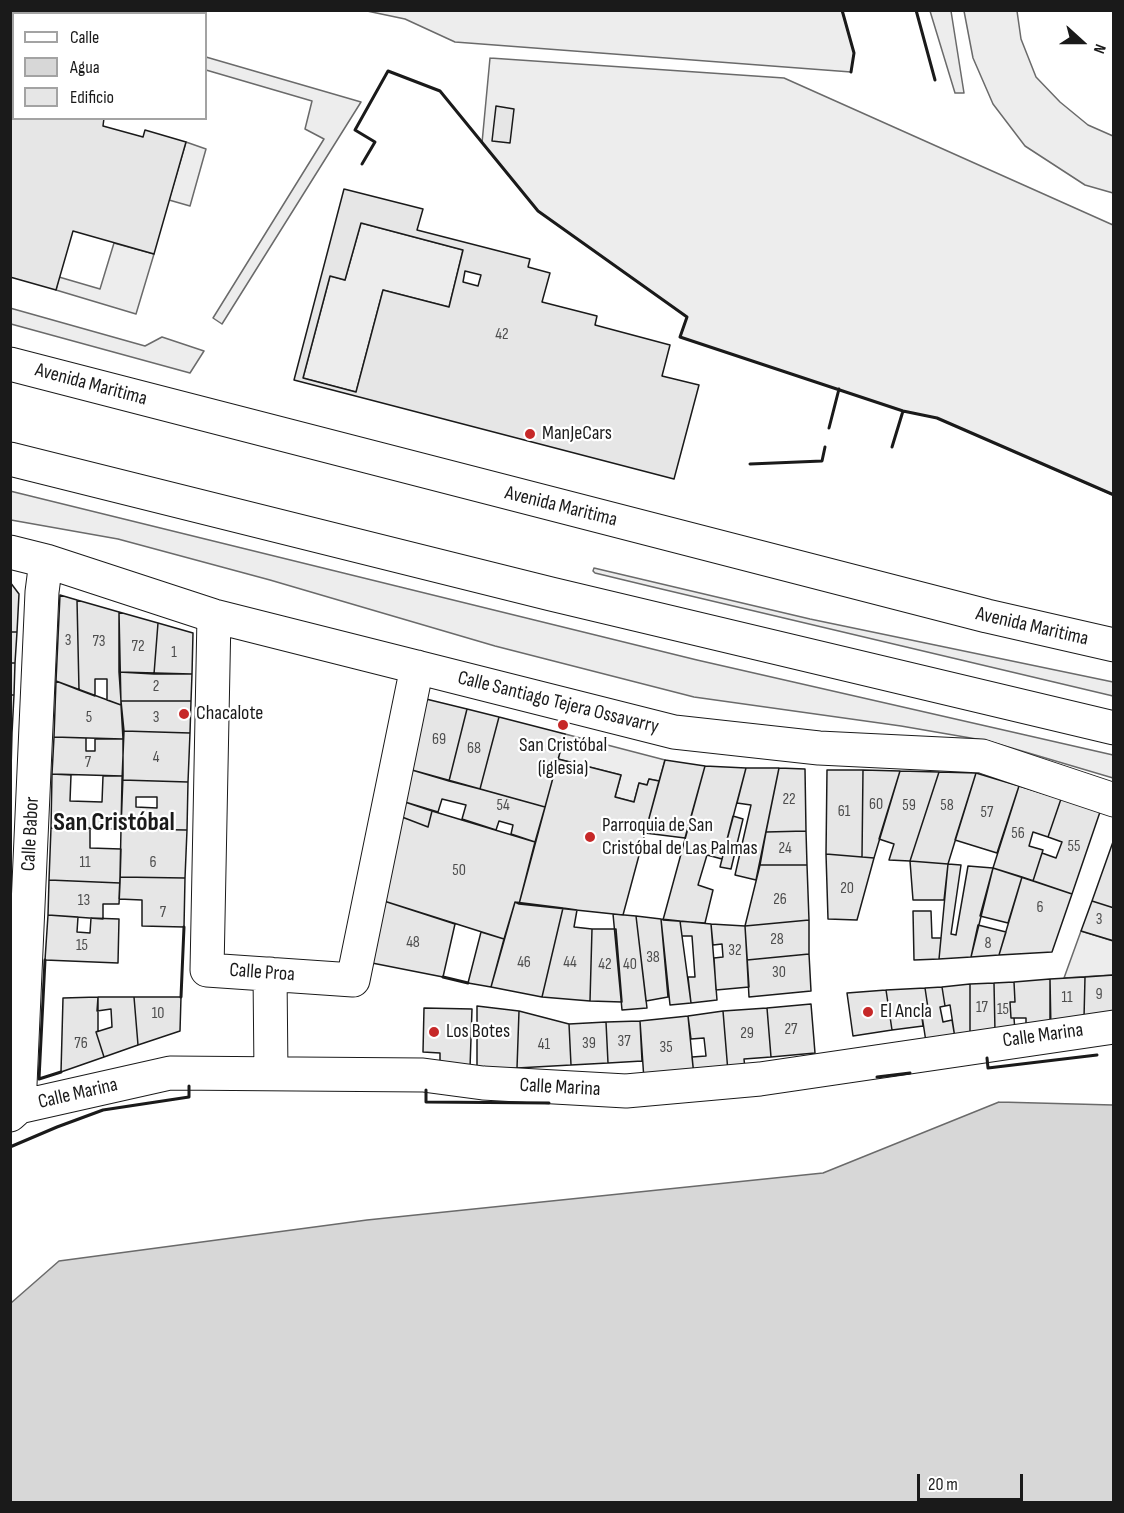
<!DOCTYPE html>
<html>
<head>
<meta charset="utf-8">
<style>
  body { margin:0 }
  #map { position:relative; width:1124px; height:1513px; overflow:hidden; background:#fff; font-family:"Sofia Sans Condensed",sans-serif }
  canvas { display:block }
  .frame { position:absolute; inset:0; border:12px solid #1a1a1a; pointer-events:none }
  .legend { position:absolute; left:12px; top:12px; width:195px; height:108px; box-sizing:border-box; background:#fff; border:2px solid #a3a3a3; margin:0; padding:8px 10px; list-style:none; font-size:18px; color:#1a1a1a }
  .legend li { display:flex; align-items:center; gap:12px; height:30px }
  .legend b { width:30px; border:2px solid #a3a3a3 }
  .north { position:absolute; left:1052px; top:12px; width:60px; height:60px; -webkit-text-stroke:4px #fff; paint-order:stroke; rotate:111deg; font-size:16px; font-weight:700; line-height:24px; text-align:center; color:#1a1a1a }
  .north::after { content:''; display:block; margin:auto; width:21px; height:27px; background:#1a1a1a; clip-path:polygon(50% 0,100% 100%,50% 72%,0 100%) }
  .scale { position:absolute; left:917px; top:1474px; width:106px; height:27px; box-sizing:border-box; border:3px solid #1a1a1a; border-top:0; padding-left:8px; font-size:18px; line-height:21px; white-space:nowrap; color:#1a1a1a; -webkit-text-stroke:4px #fff; paint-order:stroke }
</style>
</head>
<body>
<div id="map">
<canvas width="1124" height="1513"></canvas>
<div class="frame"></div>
<ul class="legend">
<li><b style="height:8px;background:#fff"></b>Calle</li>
<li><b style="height:16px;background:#d7d7d7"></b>Agua</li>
<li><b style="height:16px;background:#e6e6e6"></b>Edificio</li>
</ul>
<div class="north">N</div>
<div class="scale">20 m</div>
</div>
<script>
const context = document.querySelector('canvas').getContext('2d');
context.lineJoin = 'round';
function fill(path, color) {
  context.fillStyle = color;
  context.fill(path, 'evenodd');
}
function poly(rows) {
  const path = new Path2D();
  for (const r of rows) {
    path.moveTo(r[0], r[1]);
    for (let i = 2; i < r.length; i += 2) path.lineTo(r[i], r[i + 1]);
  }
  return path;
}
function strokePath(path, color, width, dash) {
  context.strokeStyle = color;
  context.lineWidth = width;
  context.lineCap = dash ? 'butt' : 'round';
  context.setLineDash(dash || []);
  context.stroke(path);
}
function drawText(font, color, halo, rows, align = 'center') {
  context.font = font + ' "Sofia Sans Condensed",sans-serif';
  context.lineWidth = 4.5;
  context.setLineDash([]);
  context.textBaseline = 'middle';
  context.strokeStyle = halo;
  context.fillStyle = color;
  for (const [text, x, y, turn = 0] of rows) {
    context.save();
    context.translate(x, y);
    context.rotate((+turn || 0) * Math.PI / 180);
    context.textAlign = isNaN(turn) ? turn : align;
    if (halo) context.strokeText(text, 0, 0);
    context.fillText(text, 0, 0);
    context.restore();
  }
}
const built = poly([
  [367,11,842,11,854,53,851,72,455,42,405,19,367,11],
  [930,11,951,11,964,93,955,93,930,11],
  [964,11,1017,11,1021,39,1036,77,1060,102,1088,125,1113,136,1113,193,1085,185,1025,146,993,104,973,58,964,11],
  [206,57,361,102,222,324,213,318,324,139,305,129,312,101,206,70,206,57],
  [490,58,784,78,1113,225,1113,495,937,418,903,411,680,337,687,317,538,211,482,143,490,58],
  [186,142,206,149,190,206,169,200,186,142],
  [361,223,463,250,449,307,383,290,356,392,303,378,330,276,345,280,361,223],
  [114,243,154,254,136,314,56,290,59,277,100,289,114,243],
  [10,308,145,346,162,337,204,351,190,373,11,324,10,308],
  [10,491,697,660,1113,755,1113,778,988,741,901,726,694,697,495,646,270,580,118,539,11,520,10,491],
  [594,568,810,619,1113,682,1113,696,653,587,595,573,593,571,594,568],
  [565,734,665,760,659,781,649,779,647,785,639,783,634,802,615,797,621,775,558,759,565,734],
  [1081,931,1113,941,1113,975,1064,978,1081,931]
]);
fill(built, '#ededed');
strokePath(built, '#6a6a6a', 1.5);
const water = poly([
  [999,1102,1113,1105,1113,1502,11,1502,11,1303,59,1261,367,1220,823,1173,999,1102]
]);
fill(water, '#d7d7d7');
strokePath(water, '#6a6a6a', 1.5);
const building = poly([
  [10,102,14,102,14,118,104,118,103,126,143,137,145,130,186,142,154,254,73,231,56,290,10,277,10,102],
  [496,106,514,109,510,143,492,141,496,106],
  [344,189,423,209,417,230,530,259,528,267,550,273,542,302,597,316,595,325,670,345,662,376,699,385,674,479,294,380,344,189],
  [361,223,463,250,449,307,383,290,356,392,303,378,330,276,345,280,361,223],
  [465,271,481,275,478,286,463,282,465,271],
  [10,582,19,594,17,632,10,632,10,582],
  [60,595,77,600,79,690,56,681,60,595],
  [77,600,119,612,121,705,107,700,107,679,95,679,95,696,79,690,77,600],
  [119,612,158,623,154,674,119,672,119,612],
  [158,623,193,633,192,674,154,674,158,623],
  [10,632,17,632,15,663,10,663,10,632],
  [10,663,15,663,14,695,10,695,10,663],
  [119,672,192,674,191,701,121,701,119,672],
  [56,681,121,705,123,739,54,737,56,681],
  [10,695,14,695,12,733,10,733,10,695],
  [426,699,467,709,449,781,412,770,426,699],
  [121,701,191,701,190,733,124,731,121,701],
  [467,709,499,717,480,789,449,781,467,709],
  [499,717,565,734,545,807,480,789,499,717],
  [124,731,190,733,188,782,122,780,124,731],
  [10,733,12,733,11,771,10,771,10,733],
  [54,737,86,738,86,751,95,751,95,739,123,739,123,776,52,774,54,737],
  [558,759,621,775,615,797,634,802,639,783,647,785,649,779,659,781,623,915,519,904,558,759],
  [665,760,705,766,685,838,645,833,665,760],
  [705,766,746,768,722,859,707,855,698,885,713,890,705,923,663,920,705,766],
  [746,768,779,768,756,880,735,875,751,805,737,803,746,768],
  [779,768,805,769,806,831,766,832,779,768],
  [412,770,545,807,535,842,511,834,513,825,499,821,496,830,462,819,466,805,442,799,438,812,405,802,412,770],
  [827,770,863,770,862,857,826,854,827,770],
  [863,770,900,771,874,858,862,857,863,770],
  [900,771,939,772,910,861,889,860,894,844,879,839,900,771],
  [939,772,976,773,948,864,910,861,939,772],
  [976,773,1019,786,997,853,955,840,976,773],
  [52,774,71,775,70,801,102,802,103,776,123,776,121,829,51,828,52,774],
  [122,780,188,782,187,830,121,829,122,780],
  [136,797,157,797,157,808,136,807,136,797],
  [1019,786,1061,799,1048,837,1033,832,1029,846,1043,850,1033,881,993,868,1019,786],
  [1061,799,1100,812,1072,894,1033,881,1042,853,1056,858,1062,842,1048,837,1061,799],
  [405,802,432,811,428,827,402,817,405,802],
  [432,811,535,842,519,904,515,902,504,939,384,901,402,817,428,827,432,811],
  [733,816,743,819,731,869,720,867,733,816],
  [51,828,90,828,90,848,121,849,120,883,49,880,51,828],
  [121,829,187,830,185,878,120,877,121,829],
  [806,831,807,865,760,865,766,832,806,831],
  [1114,839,1114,908,1092,901,1114,839],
  [826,854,874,858,857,920,828,919,826,854],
  [910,861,948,864,944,900,913,900,910,861],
  [948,864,961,865,951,934,956,935,968,866,993,868,971,957,939,959,948,864],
  [760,865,807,865,809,920,745,926,760,865],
  [993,868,1022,877,1008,923,980,916,993,868],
  [120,877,185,878,184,927,142,926,142,900,119,899,120,877],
  [1022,877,1072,894,1052,952,999,955,1022,877],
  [49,880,120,883,119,904,103,904,103,919,48,915,49,880],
  [384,901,455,924,443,977,372,963,384,901],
  [1092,901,1114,908,1114,941,1081,931,1092,901],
  [515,902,563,908,542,997,491,987,515,902],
  [563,908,577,910,574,927,592,929,590,1001,542,997,563,908],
  [913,911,931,911,932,938,941,938,939,959,914,960,913,911],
  [613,914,636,916,647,1008,622,1010,613,914],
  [48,915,78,917,77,932,90,933,91,918,119,919,118,963,45,960,48,915],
  [636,916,661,919,668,997,646,1001,636,916],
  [661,919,680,921,691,1003,670,1005,661,919],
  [809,920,809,954,747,960,745,926,809,920],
  [680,921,711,924,717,1000,691,1003,688,977,695,977,692,936,682,936,680,921],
  [711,924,745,926,749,987,716,990,714,958,723,957,722,944,713,945,711,924],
  [978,925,1006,932,999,955,971,957,978,925],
  [592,929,616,929,622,1002,590,1001,592,929],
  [481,932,504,939,491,987,468,983,481,932],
  [809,954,811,991,749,997,747,960,809,954],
  [1114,975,1114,1014,1084,1018,1085,977,1114,975],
  [1085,977,1084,1018,1050,1020,1050,979,1085,977],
  [1050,979,1051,1031,1026,1032,1026,1018,1011,1018,1010,1002,1015,1002,1014,982,1050,979],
  [1014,982,1015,1002,1010,1002,1011,1018,1014,1018,1015,1031,995,1032,994,983,1014,982],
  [994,983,995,1032,970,1036,970,984,994,983],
  [970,984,970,1036,955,1038,950,1005,945,1006,942,987,970,984],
  [942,987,945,1006,940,1007,943,1022,952,1020,955,1038,926,1042,921,1009,928,1008,925,988,942,987],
  [925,988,928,1008,921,1009,923,1026,892,1030,886,990,925,988],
  [886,990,892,1030,853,1036,847,993,886,990],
  [98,997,98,1031,96,1032,104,1057,61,1072,63,998,98,997],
  [98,997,134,997,138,1045,104,1057,96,1032,112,1027,111,1009,97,1011,98,997],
  [134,997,181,997,180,1031,138,1045,134,997],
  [811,1004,815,1053,771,1057,767,1008,811,1004],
  [477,1006,519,1011,517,1068,477,1069,477,1006],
  [424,1008,472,1009,470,1068,440,1067,440,1053,423,1052,424,1008],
  [767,1008,771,1057,744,1059,745,1069,728,1072,723,1011,767,1008],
  [519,1011,569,1024,571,1065,517,1068,519,1011],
  [723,1011,728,1072,694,1076,692,1057,706,1056,704,1038,691,1039,688,1016,723,1011],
  [688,1016,694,1076,644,1080,640,1021,688,1016],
  [640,1021,642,1061,608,1063,606,1022,640,1021],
  [606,1022,608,1063,571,1065,569,1024,606,1022]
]);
fill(building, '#e6e6e6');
strokePath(building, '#1a1a1a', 1.5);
const minor = poly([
  [10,552,46,561,214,616,674,732,819,748,982,756,1114,800],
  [214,616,207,970,353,980,417,667],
  [270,974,271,1073],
  [19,1107,42,592,46,561],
  [10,1115,19,1107,170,1073,423,1075,483,1083,626,1091,760,1079,1114,1027]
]);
const highway = poly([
  [10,364,987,616,1114,645],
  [10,459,551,594,1114,728]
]);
strokePath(minor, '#1a1a1a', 35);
strokePath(highway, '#1a1a1a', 35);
strokePath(minor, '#fff', 33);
strokePath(highway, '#fff', 33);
strokePath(poly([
  [842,10,854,53,851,72],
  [916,10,935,80],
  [362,164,375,142,355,130,388,71,440,91,538,211,687,317,680,337,903,411,937,418,1114,495],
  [829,428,839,389],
  [892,447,903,411],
  [750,464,822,461,825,447],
  [45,960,39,1079,61,1072],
  [443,977,468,983],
  [181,997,184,927],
  [987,1058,988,1068,1097,1055],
  [877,1077,910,1073],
  [426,1090,426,1102,549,1103],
  [10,1147,57,1127,103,1110,189,1097,189,1086]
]), '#1a1a1a', 3);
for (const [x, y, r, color] of [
  [530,434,6,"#c62828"],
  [184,714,6,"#c62828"],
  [563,725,6,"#c62828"],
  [590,837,6,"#c62828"],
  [868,1012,6,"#c62828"],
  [434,1032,6,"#c62828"]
]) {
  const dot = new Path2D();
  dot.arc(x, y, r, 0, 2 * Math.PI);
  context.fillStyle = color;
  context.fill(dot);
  strokePath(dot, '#fff', 2);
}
drawText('16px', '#4d4d4d', null, [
  ["42",502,335],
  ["3",68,641],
  ["73",99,642],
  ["72",138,647],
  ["1",174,653],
  ["2",156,687],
  ["5",89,718],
  ["3",156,718],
  ["69",439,740],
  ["68",474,749],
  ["4",156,758],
  ["7",88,763],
  ["22",789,800],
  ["60",876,805],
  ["54",503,806],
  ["59",909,806],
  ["58",947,806],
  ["61",844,812],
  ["57",987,813],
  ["56",1018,834],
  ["55",1074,847],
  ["24",785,849],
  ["11",85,863],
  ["6",153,863],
  ["50",459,871],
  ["20",847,889],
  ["26",780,900],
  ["13",84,901],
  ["6",1040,908],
  ["7",163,913],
  ["3",1099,920],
  ["28",777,940],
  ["48",413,943],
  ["8",988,944],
  ["15",82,946],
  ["32",735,951],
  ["38",653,958],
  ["46",524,963],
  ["44",570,963],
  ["42",605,965],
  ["40",630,965],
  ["30",779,973],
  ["9",1099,995],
  ["11",1067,998],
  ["17",982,1008],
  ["15",1003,1010],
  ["10",158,1014],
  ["27",791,1030],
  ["29",747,1034],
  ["37",624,1042],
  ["76",81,1044],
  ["39",589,1044],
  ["41",544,1045],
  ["35",666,1048]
]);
drawText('20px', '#1a1a1a', '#fff', [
  ["Avenida Maritima",91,385,15],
  ["Avenida Maritima",561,507,14],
  ["Avenida Maritima",1032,627,13],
  ["Calle Santiago Tejera Ossavarry",558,703,14],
  ["Calle Babor",31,834,-87],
  ["Calle Proa",262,973,4],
  ["Calle Marina",1043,1036,-8],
  ["Calle Marina",560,1088,3],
  ["Calle Marina",78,1094,-13]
]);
drawText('20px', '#1a1a1a', '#fff', [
  ["ManJeCars",542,434],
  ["Chacalote",196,714],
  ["San Cristóbal",563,746,"center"],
  ["(iglesia)",563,769,"center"],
  ["Parroquia de San",602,826],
  ["Cristóbal de Las Palmas",602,849],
  ["El Ancla",880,1012],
  ["Los Botes",446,1032]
], 'left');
drawText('bold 26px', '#1a1a1a', '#fff', [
  ["San Cristóbal",114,823]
]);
</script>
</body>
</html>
